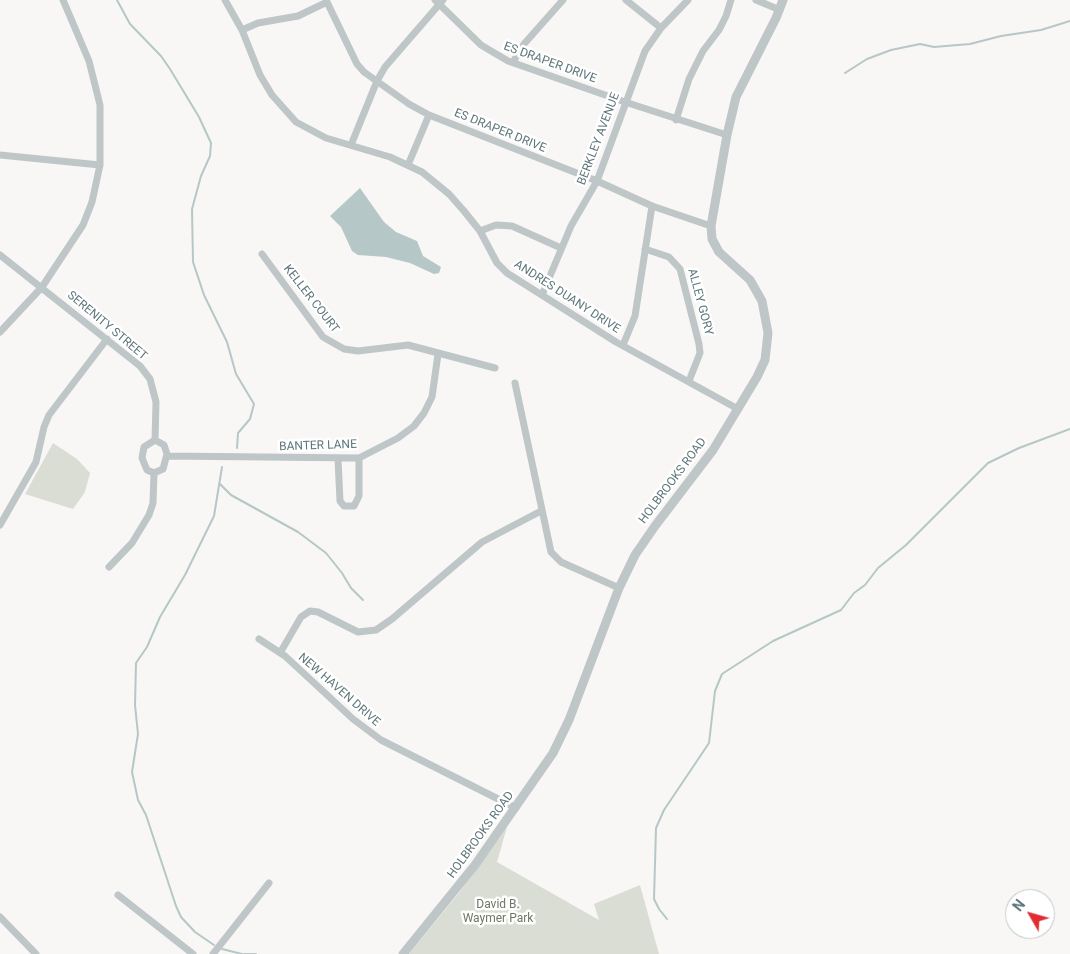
<!DOCTYPE html>
<html>
<head>
<meta charset="utf-8">
<style>
  body { margin:0 }
  #map { position:relative; width:1070px; height:954px; overflow:hidden; background:#f8f7f5; font-family:Roboto,sans-serif }
  canvas { display:block }
  .north { position:absolute; left:1005px; top:889px; width:50px; height:50px; box-sizing:border-box; background:#fff; border:1px solid #bfc8ca; border-radius:50%; rotate:308deg; font-size:14px; font-weight:700; line-height:20px; text-align:center; color:#5e767a }
  .north::after { content:''; display:block; margin:auto; width:18px; height:22px; background:#e12c33; clip-path:polygon(50% 0,100% 100%,50% 72%,0 100%) }
</style>
</head>
<body>
<div id="map">
<canvas width="1070" height="954"></canvas>
<div class="north">N</div>
</div>
<script>
const context = document.querySelector('canvas').getContext('2d');
context.lineJoin = 'round';
function fill(path, color) {
  context.fillStyle = color;
  context.fill(path, 'evenodd');
}
function poly(rows) {
  const path = new Path2D();
  for (const r of rows) {
    path.moveTo(r[0], r[1]);
    for (let i = 2; i < r.length; i += 2) path.lineTo(r[i], r[i + 1]);
  }
  return path;
}
function strokePath(path, color, width, dash) {
  context.strokeStyle = color;
  context.lineWidth = width;
  context.lineCap = dash ? 'butt' : 'round';
  context.setLineDash(dash || []);
  context.stroke(path);
}
function drawText(font, color, halo, rows, align = 'center') {
  context.font = font + ' Roboto,sans-serif';
  context.lineWidth = 5;
  context.setLineDash([]);
  context.textBaseline = 'middle';
  context.strokeStyle = halo;
  context.fillStyle = color;
  for (const [text, x, y, turn = 0] of rows) {
    context.save();
    context.translate(x, y);
    context.rotate((+turn || 0) * Math.PI / 180);
    context.textAlign = isNaN(turn) ? turn : align;
    if (halo) context.strokeText(text, 0, 0);
    context.fillText(text, 0, 0);
    context.restore();
  }
}
fill(poly([
  [53,443,77,459,90,473,85,492,73,509,25,494],
  [507,827,497,862,599,920,594,904,640,885,659,954,409,954,458,894]
]), '#daddd4');
fill(poly([
  [360,188,384,222,396,232,417,241,423,256,441,267,439,273,434,274,410,263,386,257,358,255,352,251,341,227,330,216]
]), '#b5c7c7');
strokePath(poly([
  [117,0,130,24,161,56,170,69,199,117,211,143,210,156,201,176,192,209,193,262,204,295,227,342,236,374,254,404,250,419,238,433,237,448],
  [845,73,867,59,891,50,920,44,934,47,970,44,1001,36,1041,30,1070,21],
  [220,484,231,495,298,532,326,553,342,573,351,588,363,600],
  [667,919,659,909,654,899,656,828,664,810,709,743,715,691,722,674,773,641,841,610,854,593,865,585,878,568,906,545,988,463,1019,448,1070,429],
  [214,945,195,932,181,917,176,906,146,815,138,800,132,772,138,734,135,705,136,663,147,647,160,617,185,575,214,516,222,467],
  [222,949,242,954],
  [244,954,256,954]
]), '#b5c7c7', 2);
strokePath(poly([
  [225,0,242,30,260,75,272,95,296,122,326,138,390,157,422,172,449,194,464,211,480,231,497,263,507,273,616,342,738,409],
  [326,0,357,64,364,72,409,104,429,115,597,181,652,206,711,226],
  [435,0,481,45,508,61,625,102,727,135],
  [626,0,661,28],
  [756,0,780,10],
  [242,30,258,23,298,16,327,2],
  [513,62,524,44,563,0],
  [676,120,689,79,703,51,719,30,726,16,731,0],
  [351,145,377,81,385,67,443,0],
  [0,155,100,165],
  [408,165,429,115],
  [480,231,496,225,512,226,561,248],
  [645,249,669,257,680,269,699,344,700,353,689,381],
  [262,254,323,337,344,349,358,351,408,345,495,368],
  [0,255,140,366,150,379,156,402,155,440],
  [542,295,571,226,597,181,645,51,661,28,688,0],
  [0,332,42,287,83,225,92,202,100,165,100,105,89,61,63,0],
  [623,345,635,316,652,206],
  [515,383,551,552,561,562,619,588],
  [155,440,164,445,167,454,163,469,154,473,147,470,142,458,144,447,155,440],
  [167,456,359,458,398,438,414,426,424,413,432,397,438,354],
  [338,459,340,501,344,506,354,506,359,496,359,458],
  [0,525,36,462,44,427,49,415,107,339],
  [109,567,132,543,149,515,153,503,154,473],
  [259,639,285,656,353,719,381,740,516,808],
  [280,653,301,617,310,611,318,612,358,632,376,630,392,619,482,542,541,511],
  [118,895,193,954],
  [0,917,36,954],
  [213,954,269,883]
]), '#bfc6c8', 7);
strokePath(poly([
  [403,954,475,865,553,753,569,720,619,588,635,555,655,526,713,450,757,377,765,360,768,333,762,301,750,280,719,252,712,239,711,226,727,135,736,97,776,18,783,0]
]), '#bfc6c8', 9);
drawText('12px', '#5e767a', '#fff', [
  ["ES DRAPER DRIVE",550,63,20],
  ["ES DRAPER DRIVE",500,131,22],
  ["BERKLEY AVENUE",599,139,-69],
  ["ANDRES DUANY DRIVE",567,297,33],
  ["KELLER COURT",311,299,52],
  ["ALLEY GORY",700,302,75],
  ["SERENITY STREET",107,326,40],
  ["BANTER LANE",318,446,-2],
  ["HOLBROOKS ROAD",673,481,-53],
  ["NEW HAVEN DRIVE",339,690,41],
  ["HOLBROOKS ROAD",481,835,-54]
]);
drawText('12px', '#6c7862', '#fff', [
  ["David B.",498,905],
  ["Waymer Park",498,919]
]);
</script>
</body>
</html>
